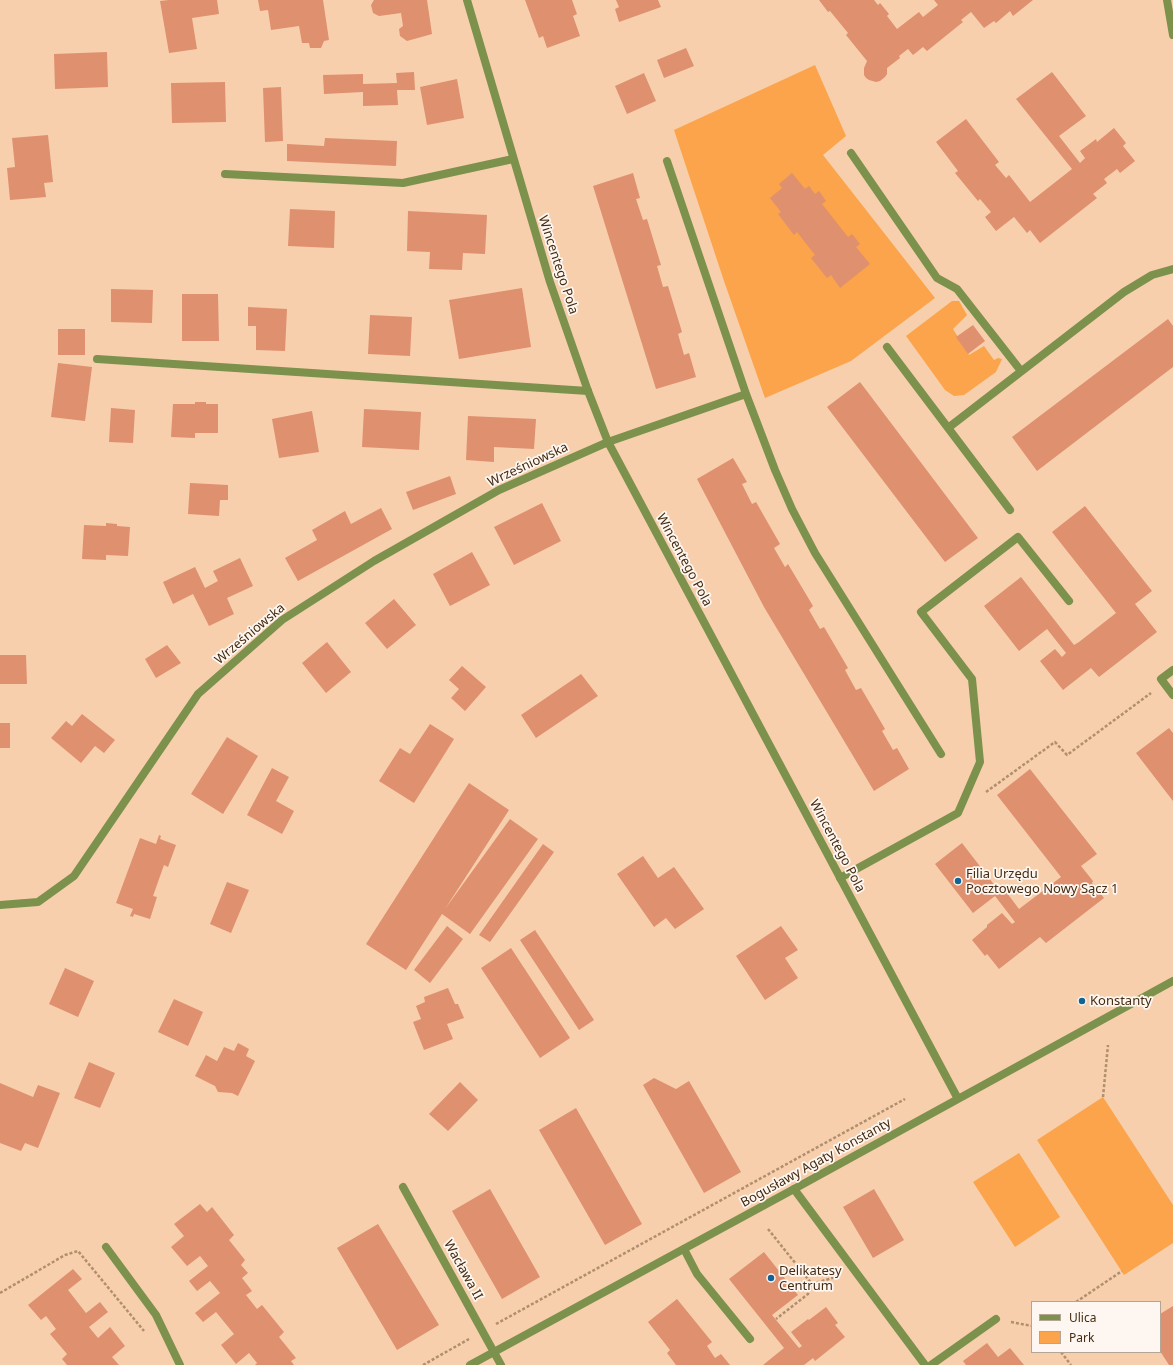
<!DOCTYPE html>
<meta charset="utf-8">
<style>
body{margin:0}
#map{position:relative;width:1173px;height:1365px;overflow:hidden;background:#f7cfac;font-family:"Noto Sans",sans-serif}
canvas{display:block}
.legend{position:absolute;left:1031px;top:1301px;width:130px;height:52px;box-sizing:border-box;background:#fef7f1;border:1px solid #b4a597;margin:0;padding:5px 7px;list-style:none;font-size:12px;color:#442b11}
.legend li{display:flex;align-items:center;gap:8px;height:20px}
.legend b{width:20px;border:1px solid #b4a597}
</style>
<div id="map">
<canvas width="1173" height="1365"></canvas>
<ul class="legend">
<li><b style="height:5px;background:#7c914b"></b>Ulica</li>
<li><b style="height:11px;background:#fba44b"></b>Park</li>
</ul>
</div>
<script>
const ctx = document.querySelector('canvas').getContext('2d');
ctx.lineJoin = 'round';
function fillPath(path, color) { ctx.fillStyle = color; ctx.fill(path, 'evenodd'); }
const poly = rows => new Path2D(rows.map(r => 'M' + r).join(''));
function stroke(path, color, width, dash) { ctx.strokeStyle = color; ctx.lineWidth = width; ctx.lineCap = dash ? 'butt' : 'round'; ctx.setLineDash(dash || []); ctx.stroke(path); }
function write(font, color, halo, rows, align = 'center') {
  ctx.font = font + ' "Noto Sans",sans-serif'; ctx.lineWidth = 3.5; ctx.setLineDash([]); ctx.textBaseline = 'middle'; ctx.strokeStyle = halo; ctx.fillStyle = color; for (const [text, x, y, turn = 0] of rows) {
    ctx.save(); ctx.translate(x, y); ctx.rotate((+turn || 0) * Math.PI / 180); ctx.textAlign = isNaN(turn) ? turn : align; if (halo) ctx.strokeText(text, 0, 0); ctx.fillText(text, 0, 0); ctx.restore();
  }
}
fillPath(poly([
 [815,65,846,136,823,155,935,298,851,361,765,398,724,281,674,130],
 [952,301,959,301,967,315,953,329,969,355,984,346,994,360,998,358,1002,359,996,372,964,395,954,396,945,390,906,336],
 [1103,1097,1173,1205,1173,1243,1124,1275,1037,1140],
 [1019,1153,1060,1217,1015,1247,973,1182]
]), '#fba44b');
fillPath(poly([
 [169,0,217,0,219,14,192,18,197,49,169,53,160,1],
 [258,0,323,0,329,40,324,41,321,48,310,48,309,43,302,43,299,26,271,30,268,10,260,11],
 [374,0,427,0,432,34,407,41,400,36,399,29,403,26,401,13,379,16,373,13,371,5],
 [525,0,572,0,577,14,573,16,580,36,547,48,543,36,539,38],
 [616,0,658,0,661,7,619,22,615,9,619,7],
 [819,0,874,0,878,5,880,3,889,14,887,16,897,29,919,12,923,17,938,5,934,0,1033,0,1013,16,1010,11,996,23,994,21,984,28,971,12,961,20,963,22,927,51,923,47,913,55,908,49,899,56,900,58,887,68,887,74,885,77,880,81,876,82,869,80,866,78,864,75,864,68,867,61,846,35,848,33,830,11,828,12],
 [686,48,694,66,664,78,657,60],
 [107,52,108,87,55,89,54,54],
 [414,72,415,90,397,90,398,105,363,106,363,92,324,94,323,75,363,74,363,84,397,83,396,73],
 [1052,72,1086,116,1059,136,1080,163,1085,158,1080,151,1096,139,1097,142,1114,128,1126,143,1123,146,1135,161,1120,173,1117,169,1104,179,1107,183,1093,194,1097,198,1040,243,1030,230,1027,233,1014,217,996,231,985,217,991,212,980,199,978,201,955,173,958,171,936,142,966,119,999,162,995,165,1001,172,1006,178,1009,175,1030,202,1072,169,1016,99],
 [644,73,656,101,627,114,615,86],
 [457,79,464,118,427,125,420,87],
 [225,82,226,122,172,123,171,83],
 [281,87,283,141,265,142,263,88],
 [48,135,53,182,44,183,46,197,10,200,7,168,15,167,12,138],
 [325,138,397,141,396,166,287,161,287,144,324,146],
 [633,173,640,198,636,199,643,220,647,219,661,265,657,266,663,287,668,286,682,332,678,334,684,355,689,353,696,377,656,389,593,186],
 [792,173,805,189,809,186,815,194,819,191,826,201,822,204,848,237,852,234,860,244,856,247,870,264,840,288,831,275,827,278,811,258,815,255,797,232,794,235,778,214,781,212,770,198,782,188,779,184],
 [290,209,335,211,334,248,288,246],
 [408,211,487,215,485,254,463,253,462,270,429,269,430,252,407,251],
 [522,288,531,347,459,359,449,300],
 [111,289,153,290,152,323,111,322],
 [182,294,218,294,219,341,182,341],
 [248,307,287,309,285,351,256,350,256,326,248,326],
 [370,315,412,317,410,356,368,354],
 [1168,319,1173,326,1173,367,1037,471,1012,437],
 [973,325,985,341,968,354,956,337],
 [58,329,85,329,85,355,58,355],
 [58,363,92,367,85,421,51,417],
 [860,382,978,538,945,562,827,407],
 [195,402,206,402,206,404,218,404,218,433,195,433,195,438,171,437,173,404,195,404],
 [111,408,135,410,133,443,109,442],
 [364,409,421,412,419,450,362,447],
 [312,411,319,452,279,458,272,419],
 [468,416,536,419,534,449,494,447,494,462,466,460],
 [733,458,747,482,742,484,752,504,756,502,780,544,774,548,785,567,788,564,813,606,809,610,820,629,824,627,848,668,845,670,856,690,861,688,885,729,882,731,893,750,897,748,909,769,874,791,764,607,697,479],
 [450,476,456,494,413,510,406,492],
 [190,483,228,485,228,500,220,500,219,516,188,514],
 [542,503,561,541,514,565,494,527],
 [1085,506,1152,591,1135,604,1157,632,1099,677,1091,668,1063,690,1040,661,1055,649,1062,657,1066,653,1047,629,1019,651,984,606,1021,577,1074,645,1079,642,1116,613,1052,532],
 [381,508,392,529,298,581,285,558,317,540,312,530,345,511,351,524],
 [106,523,117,524,117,526,130,527,128,556,106,555,106,560,82,559,84,525,106,526],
 [472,552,490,585,450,606,433,574],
 [240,558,253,586,227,598,234,614,209,626,193,594,173,604,163,582,195,567,205,588,218,581,213,571],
 [394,599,416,625,387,649,365,623],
 [327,642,351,672,326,693,302,663],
 [167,645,181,663,156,678,145,659],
 [0,655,26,655,27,684,0,684],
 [462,666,486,687,465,711,451,698,459,689,449,680],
 [581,674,598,696,536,738,521,715],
 [82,714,115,740,104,753,95,746,81,763,51,738,66,721,72,726],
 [0,723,10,723,10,748,0,748],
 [430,724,454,739,414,803,379,781,400,748,410,754],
 [1169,728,1173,733,1173,801,1136,753],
 [227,737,258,756,223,814,191,794],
 [272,768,289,777,276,801,294,811,282,834,247,815],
 [1030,769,1097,854,1081,866,1093,881,1092,883,1104,898,1046,943,1040,937,999,969,987,954,985,956,972,940,987,927,987,925,1002,913,1012,924,1015,922,995,896,973,913,935,864,962,843,999,891,1004,889,1019,909,1061,877,997,795],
 [469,783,509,810,445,909,510,819,538,839,470,934,442,914,406,970,366,944],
 [159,835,161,836,160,839,176,845,168,867,164,865,153,896,157,897,150,919,134,914,133,917,130,916,133,909,116,903,140,838,156,844],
 [543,844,554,852,490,942,479,935],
 [643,856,658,878,674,867,704,909,675,929,666,918,654,927,617,874],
 [227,882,249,890,231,933,210,924],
 [447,926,463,939,430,983,414,970],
 [781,926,798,950,785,958,798,978,765,1000,736,956],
 [535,930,594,1020,579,1030,520,940],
 [511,948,570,1038,540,1058,481,968],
 [65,968,94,981,78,1017,49,1004],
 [448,988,455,1004,458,1004,464,1018,447,1024,453,1039,424,1050,413,1022,421,1019,416,1006,425,1002,424,997],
 [174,999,203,1012,188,1046,158,1032],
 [238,1043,249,1049,246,1056,255,1061,238,1096,232,1093,218,1092,215,1086,195,1076,206,1055,217,1061,224,1047,234,1051],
 [89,1062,115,1073,100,1108,74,1098],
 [654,1078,676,1089,689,1081,741,1172,704,1193,643,1085],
 [460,1082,478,1100,448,1131,429,1114],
 [0,1083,33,1097,38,1085,60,1093,38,1148,25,1143,21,1151,0,1143],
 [576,1108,642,1224,605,1245,539,1130],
 [490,1189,540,1277,502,1299,452,1211],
 [874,1189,904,1240,873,1258,843,1207],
 [200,1204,207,1212,212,1207,234,1235,229,1240,245,1260,241,1265,248,1273,242,1278,252,1291,246,1295,257,1309,262,1305,284,1332,279,1337,296,1358,291,1361,294,1365,255,1365,257,1363,249,1353,236,1364,221,1345,234,1334,216,1312,203,1322,195,1313,220,1293,210,1281,197,1291,189,1281,208,1266,200,1256,187,1266,171,1247,184,1236,174,1224],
 [378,1224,439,1325,397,1350,337,1248],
 [764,1252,798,1295,772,1315,799,1348,802,1346,791,1332,808,1319,809,1320,826,1307,838,1323,835,1325,845,1337,815,1361,813,1358,804,1365,763,1365,784,1348,729,1279],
 [73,1269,82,1279,68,1290,86,1313,100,1302,108,1312,89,1327,98,1338,110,1327,125,1346,112,1357,119,1365,67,1365,62,1359,67,1354,50,1334,56,1329,46,1316,41,1320,28,1305],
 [677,1299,712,1342,707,1346,715,1358,721,1354,730,1365,676,1365,667,1353,670,1350,648,1322],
 [1173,1306,1173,1365,1169,1365,1160,1351,1160,1314],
 [987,1343,998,1357,1010,1348,1024,1365,966,1365,963,1361]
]), '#df906f');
stroke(poly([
 [986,792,1055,742,1067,755,1151,693],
 [1103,1097,1108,1045],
 [768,1229,812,1284,808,1294,776,1319],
 [812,1284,839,1276],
 [0,1293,65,1255,78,1251,144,1331],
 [1076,1302,1122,1271],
 [1011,1322,1032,1326],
 [496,1324,905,1099],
 [1061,1352,1071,1365],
 [423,1365,469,1339]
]), '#b08e6e', 2.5, [3, 2]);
stroke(poly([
 [851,153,937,278,957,289,1021,371],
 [667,161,746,394,775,470,792,509,815,553,941,754],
 [225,174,403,183,513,159],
 [887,347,1010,510],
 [97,359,588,391],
 [948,428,1124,292,1152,275,1173,269],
 [608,442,746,394],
 [840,878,958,813,980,762,972,679,921,612,1018,537,1069,601],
 [794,1189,925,1365],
 [684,1249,697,1274,750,1339],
 [931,1365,996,1319]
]), '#7c914b', 8);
stroke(poly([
 [467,0,550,282,588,391,608,442,958,1099],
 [1167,0,1173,35],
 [1173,670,1161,679,1173,695],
 [0,905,38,902,74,876,198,694,282,620,374,561,499,490,608,442],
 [403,1187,501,1365],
 [106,1247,156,1315,180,1365],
 [470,1365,794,1189,1173,981]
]), '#7c914b', 8);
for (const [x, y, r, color] of [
 [958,881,4,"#146395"],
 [1082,1001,4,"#146395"],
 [771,1278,4,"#146395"]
]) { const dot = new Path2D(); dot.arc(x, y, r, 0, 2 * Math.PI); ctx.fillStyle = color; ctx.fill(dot); stroke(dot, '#fef7f1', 1.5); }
write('13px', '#442b11', '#fef7f1', [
 ["Wincentego Pola",558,265,72],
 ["Wrześniowska",528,465,-25],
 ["Wincentego Pola",684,560,62],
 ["Wrześniowska",250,634,-40],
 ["Wincentego Pola",837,846,62],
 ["Bogusławy Agaty Konstanty",816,1163,-29],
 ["Wacława II",463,1270,61]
]);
write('13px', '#442b11', '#fef7f1', [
 ["Filia Urzędu",966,874],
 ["Pocztowego Nowy Sącz 1",966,889],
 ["Konstanty",1090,1001],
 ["Delikatesy",779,1271],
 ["Centrum",779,1286]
], 'left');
</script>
